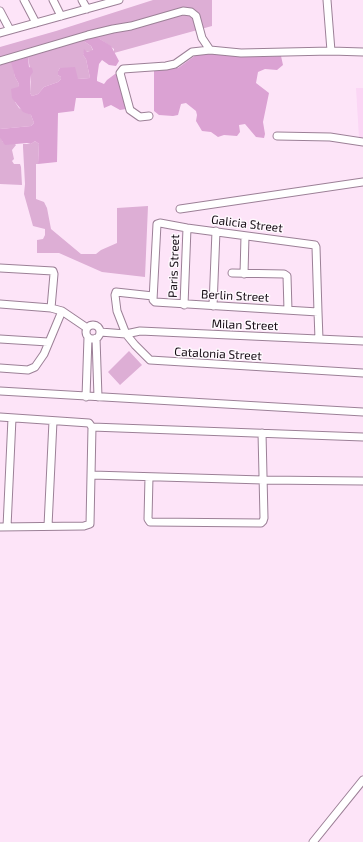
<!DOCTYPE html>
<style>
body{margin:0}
canvas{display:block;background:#fde4f8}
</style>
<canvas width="363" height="842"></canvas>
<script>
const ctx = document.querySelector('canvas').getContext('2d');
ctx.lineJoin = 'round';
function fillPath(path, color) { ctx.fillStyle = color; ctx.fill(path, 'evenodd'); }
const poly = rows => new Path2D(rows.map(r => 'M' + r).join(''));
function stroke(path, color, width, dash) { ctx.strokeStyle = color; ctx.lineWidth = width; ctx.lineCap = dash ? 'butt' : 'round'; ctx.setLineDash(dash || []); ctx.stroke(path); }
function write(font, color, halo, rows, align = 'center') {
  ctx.font = font + ' "Exo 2",sans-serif'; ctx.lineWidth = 3; ctx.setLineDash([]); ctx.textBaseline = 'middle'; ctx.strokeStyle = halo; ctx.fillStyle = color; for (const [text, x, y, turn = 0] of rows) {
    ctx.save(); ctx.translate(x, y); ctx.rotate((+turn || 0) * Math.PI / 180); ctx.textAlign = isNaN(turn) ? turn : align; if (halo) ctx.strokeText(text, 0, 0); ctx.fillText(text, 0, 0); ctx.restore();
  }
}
fillPath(poly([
 [356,88,363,88,363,138,359,138]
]), '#fbd6f5');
fillPath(poly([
 [153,0,212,0,212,26,114,53,114,49,100,39,85,42,91,46,93,51,84,52,83,55,86,59,90,78,78,79,60,68,58,71,58,75,61,77,61,79,58,82,44,87,38,94,32,96,30,93,31,75,28,57,12,62,15,77,19,84,15,102,19,108,31,115,34,123,31,126,0,129,0,47,56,31],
 [0,137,3,142,15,144,16,145,12,150,14,159,12,161,14,164,20,164,21,167,22,185,0,184],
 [35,141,39,144,38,164,36,164,36,199,44,202,47,208,51,229,81,254,96,254,101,250,117,243,117,208,148,206,145,277,102,272,59,253,37,253,37,240,43,239,45,235,45,229,33,226,24,194,25,184,23,147,23,144,31,144],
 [129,351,142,365,120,385,108,372]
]), '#ddaed5');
fillPath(poly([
 [92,36,100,39,111,46,119,61,116,66,109,65,102,60,99,64,97,78,97,81,104,84,107,80,115,74,118,74,126,109,120,110,111,105,104,108,102,98,76,98,74,111,58,113,57,162,38,164,39,144,35,141,31,144,27,143,5,145,0,138,0,129,31,126,34,123,31,115,23,112,12,98,11,89,18,87,19,84,15,77,11,62,28,57,29,67,32,68,33,72,31,75,30,82,30,93,32,96,38,94,44,87,58,82,61,79,61,77,58,75,58,71,60,68,75,67,78,79,90,78,86,59,83,55,84,49,87,52,93,50,91,46,85,42,84,38],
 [210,53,256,57,281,56,283,65,277,70,265,69,258,72,256,83,269,93,263,122,265,134,264,138,256,137,245,124,239,125,240,132,237,136,224,135,218,137,211,132,202,131,196,121,197,115,196,111,186,103,181,104,178,115,173,116,159,115,154,111,154,69,178,68,196,55]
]), '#dba2d3');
const minor = poly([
 [24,0,36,23],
 [53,0,61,16],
 [82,0,87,9],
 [327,0,331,51],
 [0,11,10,30],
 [0,33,119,0],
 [0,61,88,35,113,29,131,26,183,11,191,12,196,16,202,38,210,50],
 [149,116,140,117,130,110,120,73,123,69,166,66,175,64,192,52,210,50,241,53,331,51,363,52],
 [277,136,330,137,363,142],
 [180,209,363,182],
 [0,268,53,271,54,274,51,308],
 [232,273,284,274,287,276,288,310],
 [244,274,245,236],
 [153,296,116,292,115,295,117,311,126,334,135,345,150,360,363,373],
 [0,304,51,308,62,311,87,328],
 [184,305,187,228],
 [213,306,216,231],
 [318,312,155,302,153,300,157,224,160,223,187,228,315,245,316,247,318,312,319,339],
 '86 332a7 7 0 1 1 14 0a7 7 0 1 1-14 0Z',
 [100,332,126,334,140,331,363,341],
 [96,338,98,397],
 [0,339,48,342],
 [0,368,28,370,35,367,44,354,62,311],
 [0,391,363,412],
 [86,397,88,337],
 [0,417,89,423,92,427,90,524,84,526,0,527],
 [92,427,363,437],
 [92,475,263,480,363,481],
 [149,477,148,519,150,522,261,523,263,521,264,518,262,433],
 [48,526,53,421],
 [7,527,12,418],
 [313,842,363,780]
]);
stroke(minor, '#9c8097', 9);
stroke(minor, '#fff', 7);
write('12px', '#120911', '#fef8fd', [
 ["Galicia Street",247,224,7],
 ["Paris Street",174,266,-88],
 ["Berlin Street",235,296,3],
 ["Milan Street",245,325,2],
 ["Catalonia Street",218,354,3]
]);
</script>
